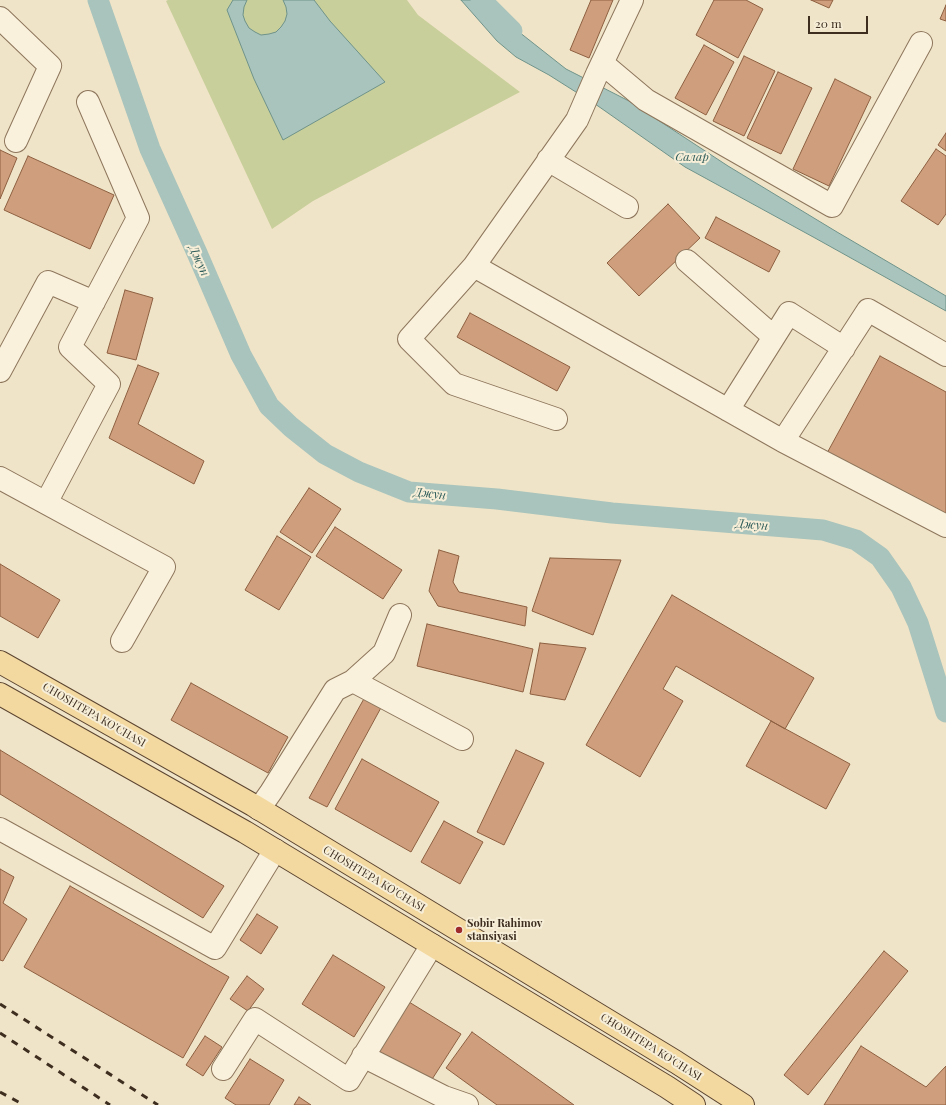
<!DOCTYPE html>
<meta charset="utf-8">
<style>
body{margin:0}
#map{position:relative;width:946px;height:1105px;overflow:hidden;background:#f0e4c8;font-family:"Playfair Display",serif}
canvas{display:block}
.scale{position:absolute;left:808px;top:16px;width:60px;height:18px;box-sizing:border-box;border:2px solid #3d2e20;border-top:0;padding-left:5px;font-size:12px;line-height:14px;white-space:nowrap;color:#3d2e20;-webkit-text-stroke:3px #f7eed8;paint-order:stroke}
</style>
<div id="map">
<canvas width="946" height="1105"></canvas>
<div class="scale">20 m</div>
</div>
<script>
const ctx = document.querySelector('canvas').getContext('2d');
ctx.lineJoin = 'round';
function fillPath(path, color) { ctx.fillStyle = color; ctx.fill(path, 'evenodd'); }
const poly = rows => new Path2D(rows.map(r => 'M' + r).join(''));
function stroke(path, color, width, dash) { ctx.strokeStyle = color; ctx.lineWidth = width; ctx.lineCap = dash ? 'butt' : 'round'; ctx.setLineDash(dash || []); ctx.stroke(path); }
function write(font, color, halo, rows, align = 'center') {
  ctx.font = font + ' "Playfair Display",serif'; ctx.lineWidth = 4; ctx.setLineDash([]); ctx.textBaseline = 'middle'; ctx.strokeStyle = halo; ctx.fillStyle = color; for (const [text, x, y, turn = 0] of rows) {
    ctx.save(); ctx.translate(x, y); ctx.rotate((+turn || 0) * Math.PI / 180); ctx.textAlign = isNaN(turn) ? turn : align; if (halo) ctx.strokeText(text, 0, 0); ctx.fillText(text, 0, 0); ctx.restore();
  }
}
fillPath(poly([
 [168,0,407,0,418,15,520,92,313,201,272,229,166,1]
]), '#c9cf9b');
const water = poly([
 [233,0,247,0,244,7,243,15,245,21,249,28,255,32,261,35,269,34,276,32,281,27,285,21,287,14,286,7,283,0,314,0,330,21,385,82,283,140,254,79,227,10,233,0],
 [461,0,482,0,486,6,566,69,629,101,728,166,837,232,946,296,946,311,815,238,685,167,598,106,549,75,516,57,497,41,461,0]
]);
fillPath(water, '#a9c4bc');
stroke(water, '#6f938a', 1);
stroke(poly([
 [98,0,150,149,197,253,241,355,269,406,291,427,325,454,359,472,409,492,497,499,612,513,823,530,856,540,880,557,901,587,918,623,946,712],
 [481,0,512,31]
]), '#a9c4bc', 21);
const building = poly([
 [591,0,613,0,589,58,570,50,591,0],
 [714,0,746,0,763,9,738,58,696,35,714,0],
 [811,0,833,0,829,8,811,0],
 [946,5,946,21,940,19,946,5],
 [704,45,734,62,706,115,675,98,704,45],
 [744,56,775,71,744,136,713,121,744,56],
 [778,72,812,88,781,154,747,138,778,72],
 [835,79,871,97,829,186,793,169,835,79],
 [946,133,946,151,938,145,946,133],
 [936,149,946,156,946,214,938,225,901,201,936,149],
 [0,150,17,158,0,199,0,150],
 [28,156,114,195,90,249,4,210,28,156],
 [668,204,700,238,639,296,607,263,668,204],
 [716,217,780,251,769,272,705,238,716,217],
 [125,290,153,298,136,360,107,353,125,290],
 [470,313,570,367,557,391,457,337,470,313],
 [880,356,946,392,946,522,826,455,880,356],
 [138,365,159,373,138,424,204,461,194,484,109,438,138,365],
 [309,488,341,509,312,553,280,532,309,488],
 [335,527,402,570,383,599,316,556,335,527],
 [277,536,311,557,279,610,245,590,277,536],
 [439,550,459,556,453,582,459,592,527,607,525,626,438,606,429,591,439,550],
 [550,558,621,560,593,635,532,611,550,558],
 [0,564,60,600,38,638,0,616,0,564],
 [672,595,814,678,785,729,676,666,663,689,683,701,640,777,586,745,672,595],
 [427,624,533,649,523,692,417,666,427,624],
 [540,643,586,648,565,700,530,694,540,643],
 [191,683,288,737,268,773,171,720,191,683],
 [366,695,383,704,327,807,309,798,366,695],
 [771,721,850,764,826,809,746,766,771,721],
 [0,750,224,886,203,918,0,794,0,750],
 [516,750,544,763,504,845,477,832,516,750],
 [362,759,439,802,411,852,335,809,362,759],
 [444,821,483,842,460,884,421,862,444,821],
 [0,869,14,877,3,903,27,919,3,961,0,960,0,869],
 [70,886,229,977,183,1058,24,967,70,886],
 [257,914,278,927,261,954,240,940,257,914],
 [884,951,908,971,808,1095,784,1075,884,951],
 [333,955,385,987,354,1037,302,1004,333,955],
 [247,976,264,989,248,1011,230,999,247,976],
 [409,1002,461,1034,429,1084,378,1052,409,1002],
 [472,1032,574,1105,497,1105,446,1068,472,1032],
 [205,1036,222,1047,203,1076,186,1065,205,1036],
 [861,1046,926,1087,946,1066,946,1105,824,1105,861,1046],
 [250,1059,284,1080,269,1105,236,1105,225,1098,250,1059],
 [299,1097,311,1105,294,1105,299,1097]
]);
fillPath(building, '#cf9f7d');
stroke(building, '#8d5f41', 1);
const minor = poly([
 [0,18,50,66,16,141],
 [602,63,646,100,832,206,921,43],
 [548,160,627,207],
 [687,261,774,337],
 [474,266,577,120,597,74,632,0],
 [946,355,868,310,783,441,946,526],
 [0,371,48,282,94,302],
 [728,410,789,313,844,348],
 [556,419,454,384,409,339,474,266,783,441],
 [0,478,164,567,122,641],
 [46,503,109,384,70,347,138,218,88,102],
 [353,681,462,739],
 [259,809,271,792,335,690,353,681,384,653,400,615],
 [0,829,215,948,275,850],
 [363,1056,444,1097,467,1105],
 [223,1069,255,1019,349,1080,432,945]
]);
const major = poly([
 [0,662,253,805,676,1062,743,1105],
 [0,694,245,832,667,1087,694,1105]
]);
stroke(minor, '#8d765c', 24);
stroke(major, '#5b4430', 24);
stroke(minor, '#faf1dc', 22);
stroke(major, '#f3d9a0', 22);
stroke(poly([
 [0,1004,158,1105],
 [0,1033,110,1105],
 [0,1092,24,1105]
]), '#3d2e20', 3, [7, 7]);
for (const [x, y, r, color] of [
 [459,930,4,"#9e2a2b"]
]) { const dot = new Path2D(); dot.arc(x, y, r, 0, 2 * Math.PI); ctx.fillStyle = color; ctx.fill(dot); stroke(dot, '#f7eed8', 1.5); }
write('11px', '#3d2e20', '#f7eed8', [
 ["CHOSHTEPA KO'CHASI",94,715,30],
 ["CHOSHTEPA KO'CHASI",374,879,31],
 ["CHOSHTEPA KO'CHASI",651,1047,32]
]);
write('bold 11px', '#3d2e20', '#f7eed8', [
 ["Sobir Rahimov",467,924],
 ["stansiyasi",467,937]
], 'left');
write('italic 12px', '#2f5d5a', '#f7eed8', [
 ["Салар",692,157],
 ["Джун",199,261,66],
 ["Джун",430,494,6],
 ["Джун",752,525,5]
]);
</script>
